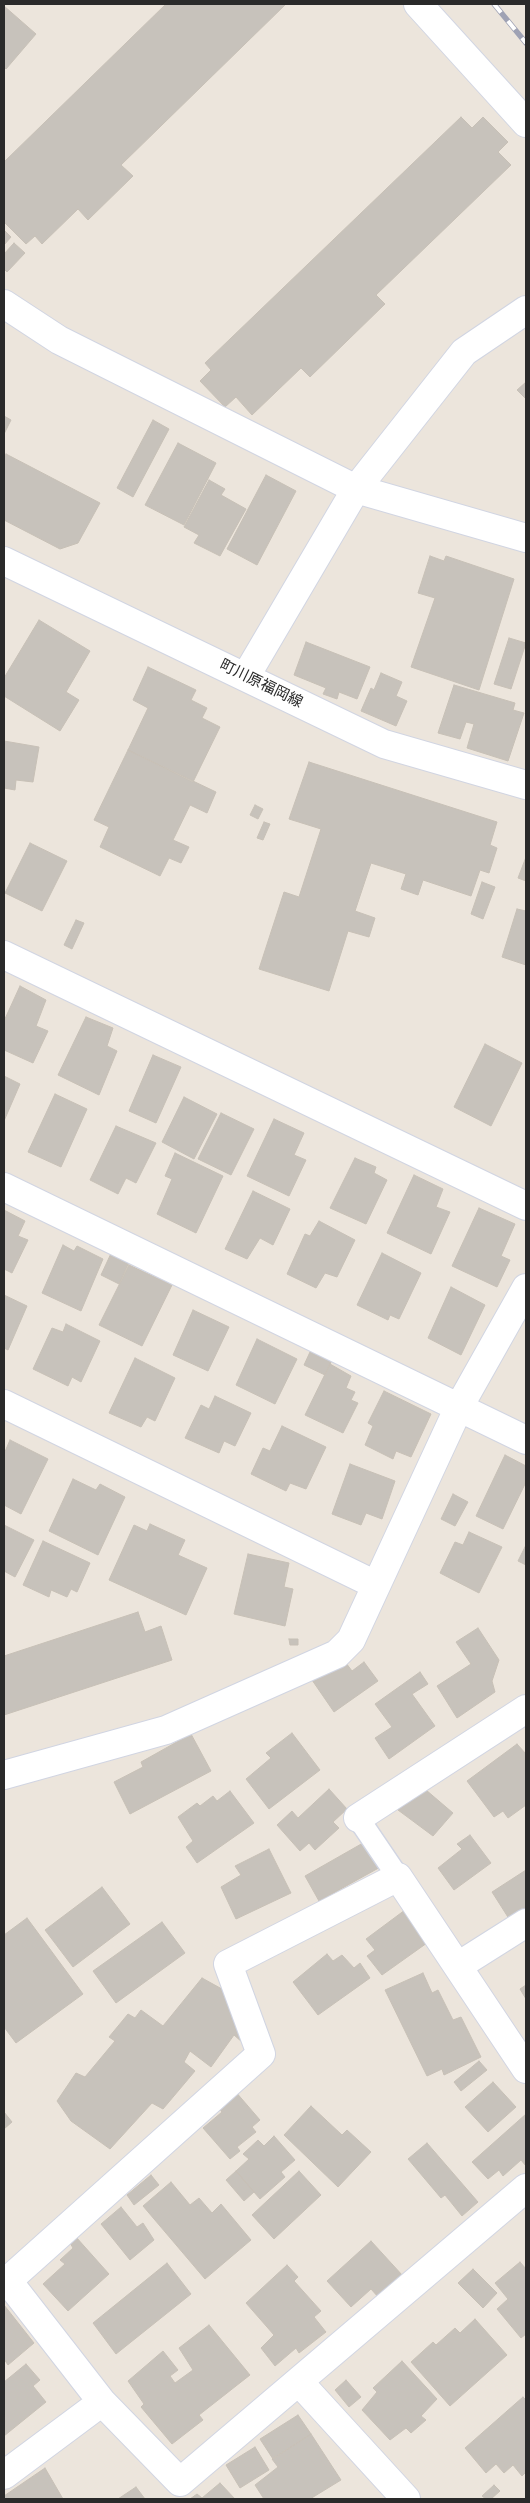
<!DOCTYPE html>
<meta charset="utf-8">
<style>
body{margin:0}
#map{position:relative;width:530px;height:2503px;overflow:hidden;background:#ece5dc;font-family:"Fira Sans Condensed",sans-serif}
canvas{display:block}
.frame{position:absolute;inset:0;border:5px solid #2a2a2a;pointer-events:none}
</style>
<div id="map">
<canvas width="530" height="2503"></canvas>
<div class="frame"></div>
</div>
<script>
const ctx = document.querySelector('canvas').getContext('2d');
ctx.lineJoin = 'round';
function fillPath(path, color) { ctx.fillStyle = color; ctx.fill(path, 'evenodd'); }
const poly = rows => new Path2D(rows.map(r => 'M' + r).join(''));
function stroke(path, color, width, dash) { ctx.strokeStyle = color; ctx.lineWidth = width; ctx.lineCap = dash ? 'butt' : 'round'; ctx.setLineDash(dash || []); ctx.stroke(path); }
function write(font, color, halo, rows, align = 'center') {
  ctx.font = font + ' "Fira Sans Condensed","Noto Sans JP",sans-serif'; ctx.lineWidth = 4.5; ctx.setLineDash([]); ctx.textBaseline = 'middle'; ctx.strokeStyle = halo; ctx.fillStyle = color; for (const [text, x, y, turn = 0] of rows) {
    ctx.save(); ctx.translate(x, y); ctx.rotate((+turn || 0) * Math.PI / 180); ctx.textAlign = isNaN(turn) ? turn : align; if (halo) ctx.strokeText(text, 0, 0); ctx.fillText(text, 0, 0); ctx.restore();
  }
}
const building = poly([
 [166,4,286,4,121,165,133,176,88,220,78,209,42,244,35,236,26,244,4,222,4,162,166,4],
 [4,6,36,34,6,69,4,67,4,6],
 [461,117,472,128,483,117,508,142,498,152,511,165,376,295,385,304,310,377,301,368,252,415,236,397,225,407,200,381,211,370,205,363,461,117],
 [4,230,11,237,4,245,4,230],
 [14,243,25,253,7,272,4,269,4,254,14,243],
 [526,382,526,399,517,390,526,382],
 [4,416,11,420,4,434,4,416],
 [153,420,169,429,133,497,117,488,153,420],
 [178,443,216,463,184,525,145,505,178,443],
 [6,454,100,503,78,543,60,549,4,520,4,458,6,454],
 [266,475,296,491,257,565,227,549,266,475],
 [209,480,225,489,221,495,246,509,220,556,194,543,199,535,184,527,209,480],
 [430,556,444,561,446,556,514,579,479,690,411,667,435,598,418,593,430,556],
 [39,620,90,651,66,692,79,700,60,731,4,696,4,678,39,620],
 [509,638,526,643,511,689,494,684,509,638],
 [306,642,370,667,357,699,339,692,337,699,323,694,326,688,294,675,306,642],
 [148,667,196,690,191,700,207,708,202,718,220,727,193,782,128,750,148,708,133,700,148,667],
 [381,673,402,682,396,696,407,701,396,726,361,711,371,688,374,690,381,673],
 [454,685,515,703,513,710,524,713,508,761,467,748,474,724,466,722,460,739,438,733,454,685],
 [4,741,39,747,33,782,16,780,15,790,4,788,4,741],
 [128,750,216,792,207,813,190,805,173,840,189,847,181,863,169,858,160,876,100,847,109,827,94,820,128,750],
 [309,762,497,822,490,845,497,848,489,873,480,870,471,896,423,880,418,895,401,889,406,874,371,863,355,911,375,918,369,937,348,931,329,991,259,969,284,892,299,897,321,829,289,819,309,762],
 [255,805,263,809,258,819,250,815,255,805],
 [264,822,270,824,263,840,257,838,264,822],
 [30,843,67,861,42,911,5,893,30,843],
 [526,857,526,881,518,878,526,857],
 [482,882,495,887,483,919,471,914,482,882],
 [517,909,526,911,526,965,502,957,517,909],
 [76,920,84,923,72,949,64,945,76,920],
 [20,986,46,1000,36,1026,48,1031,33,1063,4,1050,4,1021,20,986],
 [86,1017,113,1028,107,1046,117,1051,99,1095,58,1075,86,1017],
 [485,1044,522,1063,491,1126,454,1107,485,1044],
 [153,1055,181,1067,156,1123,129,1111,153,1055],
 [4,1076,20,1084,4,1121,4,1076],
 [55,1094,87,1109,61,1167,28,1152,55,1094],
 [184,1097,217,1114,194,1159,162,1142,184,1097],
 [221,1113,254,1129,231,1175,198,1159,221,1113],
 [274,1119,304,1133,294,1155,306,1160,289,1196,247,1176,274,1119],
 [116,1126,156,1143,136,1183,126,1178,118,1194,90,1180,116,1126],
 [175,1153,223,1176,196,1233,157,1214,172,1179,165,1176,175,1153],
 [355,1158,376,1167,374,1173,387,1180,366,1224,330,1208,355,1158],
 [414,1175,443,1189,436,1207,450,1212,431,1254,387,1233,414,1175],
 [253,1191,290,1209,273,1245,260,1238,247,1259,225,1249,253,1191],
 [479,1208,515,1224,501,1256,510,1260,497,1287,452,1266,479,1208],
 [4,1210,25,1221,18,1236,28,1240,12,1273,4,1269,4,1210],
 [319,1221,355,1240,337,1277,325,1273,316,1288,287,1274,305,1234,310,1236,319,1221],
 [63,1245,74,1251,77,1246,103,1259,81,1311,42,1293,63,1245],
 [114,1247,132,1256,119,1284,101,1275,114,1247],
 [382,1253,421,1273,399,1319,390,1315,388,1320,357,1305,382,1253],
 [129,1265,172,1285,142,1346,99,1325,129,1265],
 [451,1287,485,1305,461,1355,428,1338,451,1287],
 [4,1295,27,1306,8,1350,4,1348,4,1295],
 [193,1310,229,1327,208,1371,173,1355,193,1310],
 [66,1324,100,1341,81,1382,72,1377,68,1386,33,1369,52,1328,63,1332,66,1324],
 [257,1339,297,1359,275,1404,236,1385,257,1339],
 [316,1339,337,1349,325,1375,304,1365,316,1339],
 [135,1358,175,1378,155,1421,147,1417,141,1427,109,1413,135,1358],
 [330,1364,351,1376,346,1388,355,1392,351,1400,358,1403,343,1433,305,1415,330,1364],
 [384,1391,431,1414,411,1457,396,1451,393,1459,365,1445,373,1426,368,1423,384,1391],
 [215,1396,251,1413,235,1446,224,1441,219,1453,185,1438,201,1405,209,1409,215,1396],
 [282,1426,326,1447,306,1489,290,1483,286,1491,251,1474,263,1448,270,1451,282,1426],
 [10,1440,48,1459,21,1514,4,1505,4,1454,10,1440],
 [505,1455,526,1466,526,1482,503,1529,476,1516,505,1455],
 [350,1464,395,1481,382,1519,366,1513,361,1525,332,1514,350,1464],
 [73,1479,96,1490,100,1484,125,1497,98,1555,49,1531,73,1479],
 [453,1494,468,1502,455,1526,441,1519,453,1494],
 [150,1524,185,1540,178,1555,207,1568,186,1615,109,1580,134,1525,147,1531,150,1524],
 [4,1525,34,1540,15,1577,4,1571,4,1525],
 [469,1532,502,1547,479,1593,440,1573,455,1542,463,1545,469,1532],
 [43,1541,90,1563,77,1592,71,1589,67,1597,51,1590,49,1597,23,1585,43,1541],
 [525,1547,526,1547,526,1565,518,1561,525,1547],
 [248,1554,289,1563,284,1587,293,1589,285,1626,234,1614,248,1554],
 [138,1612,145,1632,161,1626,172,1660,4,1715,4,1656,138,1612],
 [478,1628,499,1660,492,1681,495,1692,457,1718,437,1686,471,1664,456,1642,478,1628],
 [289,1639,298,1639,298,1645,290,1645,289,1639],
 [364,1662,378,1681,334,1712,312,1680,328,1668,331,1673,346,1663,352,1671,364,1662],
 [420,1672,428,1684,412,1694,435,1726,389,1759,375,1738,392,1727,375,1704,420,1672],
 [292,1733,320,1770,269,1809,246,1779,271,1758,266,1753,292,1733],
 [191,1734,211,1771,130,1814,114,1782,143,1767,141,1762,191,1734],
 [517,1744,526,1754,526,1805,508,1818,503,1811,494,1817,467,1781,517,1744],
 [419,1784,453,1813,433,1836,398,1810,419,1784],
 [329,1789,347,1809,333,1822,339,1828,315,1850,309,1843,300,1851,277,1825,292,1811,298,1818,329,1789],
 [230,1791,254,1823,197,1863,186,1847,193,1841,178,1817,197,1803,200,1806,213,1796,217,1801,230,1791],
 [470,1835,491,1863,454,1890,438,1868,462,1849,457,1844,470,1835],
 [370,1839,384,1865,319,1901,305,1876,370,1839],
 [269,1849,291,1893,236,1919,221,1887,241,1875,235,1866,269,1849],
 [526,1870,526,1917,513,1925,492,1892,526,1870],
 [102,1887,130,1924,73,1967,45,1930,102,1887],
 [405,1910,434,1938,382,1975,367,1956,375,1950,366,1939,405,1910],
 [27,1918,83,1994,16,2043,4,2027,4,1935,27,1918],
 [162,1922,185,1953,116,2003,93,1971,162,1922],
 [327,1954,333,1961,342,1955,354,1968,360,1963,370,1978,318,2015,293,1982,327,1954],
 [423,1973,432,1993,438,1990,453,2020,461,2017,481,2057,444,2075,442,2069,427,2076,385,1990,423,1973],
 [202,1978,231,1994,242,2042,234,2035,211,2067,190,2051,184,2062,195,2071,163,2109,152,2103,110,2149,71,2121,57,2101,76,2073,85,2077,115,2041,109,2037,128,2014,135,2018,141,2010,163,2026,202,1978],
 [526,1985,526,1999,520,1989,526,1985],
 [479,2061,487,2070,461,2091,454,2082,479,2061],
 [493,2082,516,2107,488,2132,465,2107,493,2082],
 [235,2091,260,2120,252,2127,256,2132,237,2147,240,2151,230,2159,203,2128,222,2112,217,2106,235,2091],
 [311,2106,342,2135,347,2130,371,2152,338,2187,284,2135,311,2106],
 [4,2112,12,2122,4,2129,4,2112],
 [526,2114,526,2166,521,2160,503,2176,499,2170,488,2179,472,2162,526,2114],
 [274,2136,295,2160,281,2172,285,2177,260,2199,236,2171,249,2159,243,2154,258,2140,264,2146,274,2136],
 [427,2143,478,2202,462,2216,445,2195,441,2198,408,2159,427,2143],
 [236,2171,254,2192,244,2201,226,2180,236,2171],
 [299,2171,321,2195,274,2239,252,2215,299,2171],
 [151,2175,159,2185,134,2205,127,2195,151,2175],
 [171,2182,190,2205,199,2198,212,2213,221,2204,251,2240,205,2279,143,2206,171,2182],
 [121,2207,137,2227,143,2223,154,2240,130,2260,101,2224,121,2207],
 [76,2237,109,2274,68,2311,43,2284,65,2264,60,2260,73,2248,70,2243,76,2237],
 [371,2241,403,2276,379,2298,371,2289,351,2307,327,2281,371,2241],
 [520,2262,526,2269,526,2334,521,2338,497,2309,508,2299,495,2283,520,2262],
 [167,2263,191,2294,116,2354,93,2323,167,2263],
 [287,2265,298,2277,294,2281,321,2311,314,2317,326,2332,299,2353,296,2348,275,2366,261,2348,274,2335,246,2303,287,2265],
 [473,2269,497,2293,483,2308,458,2283,473,2269],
 [4,2305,34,2343,8,2365,4,2359,4,2305],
 [475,2319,507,2355,450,2406,411,2362,433,2342,436,2345,455,2328,460,2333,475,2319],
 [209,2325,250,2375,199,2415,203,2420,172,2444,141,2407,144,2404,128,2381,163,2351,178,2370,170,2376,175,2383,193,2370,179,2348,209,2325],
 [402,2361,437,2399,421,2416,426,2420,411,2433,406,2428,390,2440,362,2410,377,2392,373,2388,402,2361],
 [26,2364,40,2380,33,2386,46,2402,4,2436,4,2382,26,2364],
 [346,2380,361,2397,349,2407,335,2390,346,2380],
 [523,2397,526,2400,526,2472,522,2476,513,2465,504,2473,496,2464,486,2473,465,2448,523,2397],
 [298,2415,311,2434,273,2459,260,2439,298,2415],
 [311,2434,341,2480,310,2499,264,2499,255,2485,278,2467,272,2459,311,2434],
 [255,2447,269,2470,240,2488,226,2465,255,2447],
 [45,2468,63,2499,4,2499,4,2496,45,2468],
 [220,2483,235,2499,190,2499,197,2494,202,2498,220,2483],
 [494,2485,500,2491,491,2499,486,2499,482,2496,494,2485],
 [136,2487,145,2499,118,2499,136,2487]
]);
fillPath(building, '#c7c2bb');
stroke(building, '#c7c0b6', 1);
const lane = poly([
 [358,1818,398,1877]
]);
const street = poly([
 [418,4,526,123],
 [4,304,59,340,356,489,526,538],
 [4,955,526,1206],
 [4,1187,526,1440],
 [4,1404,376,1585],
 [4,1775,166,1730,337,1654,351,1640,459,1407,526,1288],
 [358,1818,526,1709],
 [458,1966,526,1923],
 [8,2281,102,2402,180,2482,526,2188],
 [4,2284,261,2054,228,1964,398,1877,526,2069],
 [299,2382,406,2499],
 [4,2475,102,2402]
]);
const secondary = poly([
 [4,561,384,744,526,785],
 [246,676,356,489,464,352,526,310]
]);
stroke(lane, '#d1d5e2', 24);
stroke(street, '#d1d5e2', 30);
stroke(secondary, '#d1d5e2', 30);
stroke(lane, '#fff', 21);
stroke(street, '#fff', 28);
stroke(secondary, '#fff', 28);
const rail = poly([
 [494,4,526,43]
]);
stroke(rail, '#9fa2b4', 5.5);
stroke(rail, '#fff', 4, [11]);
write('15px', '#2a2a2a', '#fff', [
 ["町川原福岡線",261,684,26]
]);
</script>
